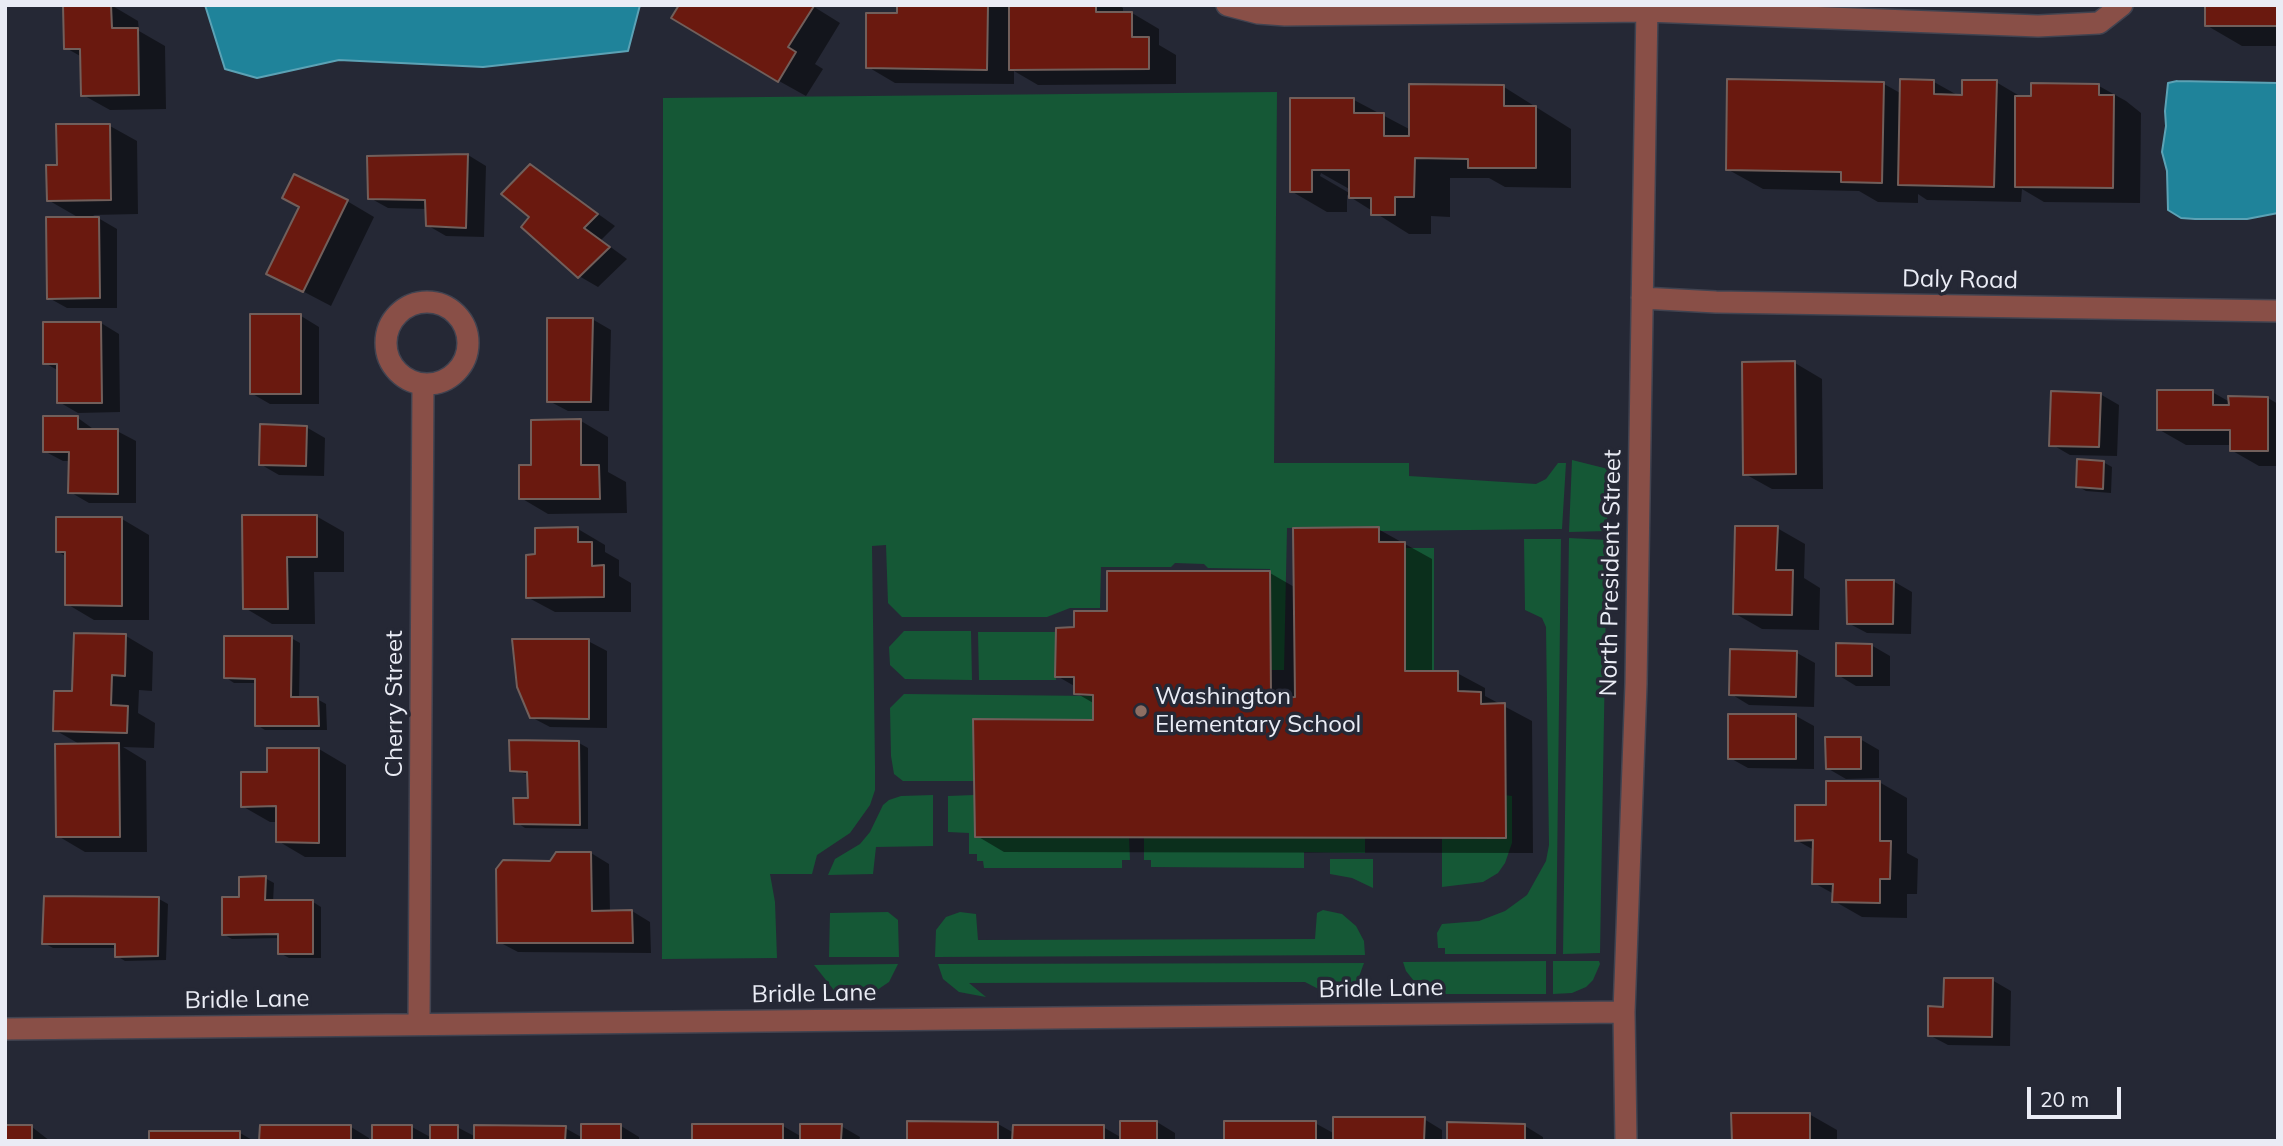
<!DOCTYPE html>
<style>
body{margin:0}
#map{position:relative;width:2283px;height:1146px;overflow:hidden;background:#252835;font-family:Mulish,sans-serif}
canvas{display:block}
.frame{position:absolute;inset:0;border:7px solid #eaecf5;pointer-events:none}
.scale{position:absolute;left:2027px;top:1087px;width:94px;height:32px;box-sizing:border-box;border:4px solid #eaecf5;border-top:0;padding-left:9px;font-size:21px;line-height:24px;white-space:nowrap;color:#eaecf5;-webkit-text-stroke:5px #252835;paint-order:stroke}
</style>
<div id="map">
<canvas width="2283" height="1146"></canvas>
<div class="frame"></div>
<div class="scale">20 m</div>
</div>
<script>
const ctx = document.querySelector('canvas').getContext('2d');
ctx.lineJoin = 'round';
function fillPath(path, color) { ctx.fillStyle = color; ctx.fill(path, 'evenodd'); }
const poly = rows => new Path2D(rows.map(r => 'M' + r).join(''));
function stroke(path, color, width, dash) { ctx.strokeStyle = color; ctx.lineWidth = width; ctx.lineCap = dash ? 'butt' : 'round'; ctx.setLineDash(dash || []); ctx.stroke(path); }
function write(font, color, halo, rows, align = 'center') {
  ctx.font = font + ' Mulish,sans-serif'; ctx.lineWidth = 7; ctx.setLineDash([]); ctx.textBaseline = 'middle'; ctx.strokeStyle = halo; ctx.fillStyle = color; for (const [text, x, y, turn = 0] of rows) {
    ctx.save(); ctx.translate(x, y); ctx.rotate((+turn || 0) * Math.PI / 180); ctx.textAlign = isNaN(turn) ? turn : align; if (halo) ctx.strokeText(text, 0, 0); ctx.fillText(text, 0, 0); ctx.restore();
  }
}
fillPath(poly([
 [1277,92,1274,463,1409,463,1409,476,1536,484,1546,479,1558,463,1566,463,1562,529,1379,531,1378,527,1287,528,1284,670,1271,670,1270,569,1208,568,1204,564,1175,563,1171,567,1101,567,1100,608,1070,608,1047,617,902,617,888,603,886,545,872,546,875,766,875,790,870,805,850,833,817,855,812,874,770,874,775,902,777,958,662,959,663,98],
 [1572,460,1608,469,1607,531,1569,532],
 [1569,538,1607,540,1600,953,1563,954],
 [1524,539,1561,539,1556,954,1445,954,1445,948,1438,948,1437,933,1442,924,1479,921,1505,911,1527,895,1546,861,1549,845,1546,627,1542,618,1525,610],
 [1404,548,1434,548,1434,671,1405,671],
 [904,631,971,631,972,680,905,679,890,665,889,647],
 [978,632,1056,632,1056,680,979,680],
 [904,694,1093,696,1093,720,974,781,903,781,894,774,891,756,890,708],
 [933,795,933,846,876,847,873,874,828,875,835,859,860,844,870,832,883,805,889,800,901,796],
 [974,795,975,837,1129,837,1130,860,1122,860,1122,868,984,868,983,861,977,861,977,854,969,854,969,833,948,832,948,796],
 [1505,795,1512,796,1512,843,1505,863,1498,873,1483,882,1442,887,1442,838],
 [1144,837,1365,837,1365,853,1304,852,1304,868,1151,867,1151,860,1144,860],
 [1330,859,1373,859,1373,888,1352,878,1330,874],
 [1323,910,1342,914,1356,926,1364,941,1365,955,935,957,936,930,946,917,960,912,976,914,978,940,1315,939,1317,913],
 [888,912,898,920,899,957,829,957,830,913],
 [1546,961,1546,994,1435,994,1418,986,1406,971,1403,962],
 [1553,961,1599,961,1600,964,1593,980,1586,987,1572,993,1553,994],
 [1364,963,1357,982,1338,995,1328,994,1305,982,969,983,986,997,959,992,943,979,938,964],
 [898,964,889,982,868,996,837,994,814,965]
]), '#155836');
const water = poly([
 [205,5,640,5,628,51,483,67,339,60,257,78,225,69,205,5],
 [2177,81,2278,83,2278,213,2247,219,2195,219,2181,218,2168,210,2167,171,2162,152,2166,126,2165,111,2168,83,2177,81]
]);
fillPath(water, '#1f839a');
stroke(water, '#5ca2b5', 2);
fillPath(poly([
 [111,5,138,21,139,31,165,46,166,109,110,110,83,95,82,57,66,48,65,6],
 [681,5,811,5,840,23,815,64,823,69,806,96,779,81],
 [932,5,1119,5,1123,8,1123,13,1132,13,1159,29,1159,45,1176,55,1176,84,1038,85,1014,71,1014,84,895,83,868,67,898,15],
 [2278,5,2278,46,2242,46,2206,25],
 [1934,82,1959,96,1996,82,2023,98,2099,86,2126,101,2141,113,2140,203,2044,202,2022,189,2021,202,1927,200,1918,194,1918,203,1878,202,1859,191,1763,189,1727,169,1884,84,1902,94],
 [1504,87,1571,129,1571,188,1505,187,1489,178,1450,178,1450,217,1431,216,1431,234,1409,234,1347,195,1347,212,1327,212,1291,191,1354,100,1411,130],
 [1321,173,1351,190,1351,194,1320,176],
 [110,126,137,141,138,214,93,215,117,229,117,308,67,308,49,298,81,219,48,200,58,166],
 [468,155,486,166,484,237,446,236,427,225,427,209,388,208,370,198],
 [531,166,615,226,601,240,627,259,598,287,579,276,532,217],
 [347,201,374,217,331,306,268,273],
 [301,316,319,327,319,404,270,404,251,393],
 [592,319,611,330,609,411,568,411,549,401],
 [101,323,119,334,120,412,78,413,59,402,59,371,45,363],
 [1795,363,1822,379,1823,489,1772,489,1745,474],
 [2212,392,2230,402,2268,398,2278,404,2278,466,2259,466,2231,450,2231,445,2186,445,2158,429],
 [2100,394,2119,405,2117,456,2070,455,2051,444],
 [78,418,96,431,117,431,136,441,136,503,89,503,70,492,70,461,63,461,44,451],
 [581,421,608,437,608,472,626,482,627,513,548,514,521,498,533,467],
 [306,427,325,438,324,476,279,475,260,464],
 [2103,462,2112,467,2111,493,2086,491,2077,486],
 [316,516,344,532,344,572,314,572,315,624,272,624,245,608],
 [122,519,149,535,149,620,94,620,67,604,67,557,57,551],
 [1777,528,1805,544,1804,578,1820,588,1819,630,1762,629,1734,613],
 [578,529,605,545,605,552,619,560,619,576,631,583,631,612,555,612,527,597,537,556],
 [1378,529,1432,559,1432,673,1457,673,1485,688,1485,696,1532,721,1533,853,1004,852,977,836,1095,722,1095,704,1076,693,1076,687,1057,676,1076,629,1109,613,1270,573,1296,588],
 [1893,581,1912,592,1911,634,1867,633,1848,623],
 [126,636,153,652,152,691,139,690,138,713,155,723,154,748,123,747,146,761,147,852,85,852,58,836,81,745,55,730,74,693],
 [291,638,300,643,299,699,317,699,326,704,327,730,265,730,257,725,257,683,234,683,225,677],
 [588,641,607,651,607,728,550,727,531,717],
 [1871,645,1890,656,1890,686,1856,686,1838,675],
 [1797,653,1815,663,1814,707,1749,705,1731,694],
 [1796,716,1814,726,1814,769,1748,768,1730,758],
 [1860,739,1879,750,1879,778,1846,779,1827,768],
 [579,743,588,748,588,829,525,828,516,822,530,799,529,775,512,770],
 [319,749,346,765,346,857,305,857,278,841,278,822,270,822,242,806,269,773],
 [1879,782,1907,798,1907,853,1918,859,1917,894,1907,894,1907,918,1862,917,1834,901,1834,894,1814,883,1814,850,1796,840,1828,807],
 [591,853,609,864,610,912,632,911,650,922,651,953,518,952,499,942,550,863],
 [265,878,274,883,273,902,313,902,321,907,321,958,289,958,280,953,280,938,232,939,223,934],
 [159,899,168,904,166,960,125,961,117,956,117,948,53,948,44,943],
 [1992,980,2011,991,2010,1046,1948,1045,1929,1035,1945,1009],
 [1809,1114,1837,1130,1837,1141,1733,1141],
 [1424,1119,1442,1130,1442,1141,1226,1141,1315,1123,1335,1134],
 [1157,1122,1175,1133,1175,1141,908,1141,998,1124,1014,1133,1103,1127,1122,1138,1122,1123],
 [621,1126,639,1137,639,1141,374,1141,412,1127,432,1138,457,1127,476,1137,565,1128,583,1138],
 [783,1126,802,1137,841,1126,860,1137,859,1141,693,1141],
 [1525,1126,1543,1137,1543,1141,1449,1141],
 [32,1127,50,1141,5,1141],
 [351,1127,369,1138,369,1141,261,1141],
 [240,1133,254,1141,151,1141]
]), '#0007');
const building = poly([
 [63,5,111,5,112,28,138,28,139,95,81,96,80,49,64,49,63,5],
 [679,5,813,5,814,6,788,47,796,52,778,82,671,18,679,5],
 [897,5,988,5,987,70,866,68,866,13,897,13,897,5],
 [1009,5,1096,5,1096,12,1132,12,1132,37,1149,37,1149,69,1009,70,1009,5],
 [2205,5,2278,5,2278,26,2205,26,2205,5],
 [1727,79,1884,82,1882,183,1841,182,1841,172,1726,170,1727,79],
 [1900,79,1934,80,1934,94,1962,95,1962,80,1997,80,1994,187,1898,185,1900,79],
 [2031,83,2099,84,2099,95,2114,95,2113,188,2015,187,2015,96,2031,96,2031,83],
 [1409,84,1504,85,1504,106,1536,106,1536,168,1468,168,1468,159,1415,158,1414,197,1395,197,1395,215,1371,215,1371,198,1349,198,1349,170,1312,170,1312,192,1290,192,1290,98,1354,98,1354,113,1384,113,1384,136,1409,136,1409,84],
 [56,124,110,124,111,200,47,201,46,165,57,165,56,124],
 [468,154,466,228,426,226,425,200,368,199,367,156,468,154],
 [530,164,598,214,584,228,610,247,578,278,521,227,529,217,501,194,530,164],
 [294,174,348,200,303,292,266,274,299,207,282,198,294,174],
 [46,217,99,217,100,298,47,299,46,217],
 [250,314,301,314,301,394,250,394,250,314],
 [547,318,593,318,591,402,547,402,547,318],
 [43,322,101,322,102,403,57,403,57,364,43,364,43,322],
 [1795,361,1796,474,1743,475,1742,362,1795,361],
 [2157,390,2213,390,2213,405,2229,405,2228,396,2268,397,2268,451,2230,451,2230,430,2157,430,2157,390],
 [2051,391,2101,393,2099,447,2049,446,2051,391],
 [43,416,78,416,78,429,118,429,118,494,68,493,69,452,43,452,43,416],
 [581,419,581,465,599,465,600,499,519,499,519,465,531,465,531,420,581,419],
 [260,424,307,426,306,466,259,465,260,424],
 [2077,459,2104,461,2103,489,2076,487,2077,459],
 [242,515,317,515,317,557,287,557,288,609,243,609,242,515],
 [56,517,122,517,122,606,65,605,65,552,56,552,56,517],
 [1735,526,1778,526,1776,570,1793,570,1792,615,1733,614,1735,526],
 [578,527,578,542,592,542,592,566,604,565,604,597,526,598,526,555,535,554,535,528,578,527],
 [1379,527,1379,542,1405,542,1405,671,1458,671,1458,691,1481,692,1481,704,1505,703,1506,838,975,837,973,719,1093,720,1093,695,1074,694,1074,677,1055,677,1056,628,1074,627,1074,611,1107,611,1107,571,1270,571,1271,698,1295,697,1293,528,1379,527],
 [1846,580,1894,580,1893,624,1847,624,1846,580],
 [74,633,126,634,125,676,112,675,111,705,128,706,127,733,53,731,54,691,72,691,74,633],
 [224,636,292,636,291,697,318,697,319,726,255,726,255,679,224,678,224,636],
 [512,639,589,639,589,719,530,718,517,687,512,639],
 [1836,643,1872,644,1872,676,1836,676,1836,643],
 [1730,649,1797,651,1796,697,1729,695,1730,649],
 [1728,714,1796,714,1796,759,1728,759,1728,714],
 [1825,737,1861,737,1861,769,1826,769,1825,737],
 [509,740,579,741,580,825,514,824,513,798,528,798,527,772,510,771,509,740],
 [119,743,120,837,56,837,55,744,119,743],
 [267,748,319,748,319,843,276,842,276,806,241,807,241,772,267,772,267,748],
 [1826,781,1880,781,1880,841,1891,841,1890,879,1880,879,1880,903,1832,902,1833,884,1812,884,1813,840,1795,841,1795,805,1826,805,1826,781],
 [556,852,591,852,592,911,632,910,633,943,497,943,496,869,503,860,550,861,556,852],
 [266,876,265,900,313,900,313,954,278,954,278,934,222,935,222,897,239,897,239,877,266,876],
 [44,896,159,897,158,956,115,957,115,944,42,944,44,896],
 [1944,978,1993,978,1992,1037,1928,1036,1928,1006,1943,1007,1944,978],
 [1731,1113,1810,1113,1810,1141,1732,1141,1731,1113],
 [1333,1117,1425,1117,1424,1141,1333,1141,1333,1117],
 [907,1121,998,1122,998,1141,907,1141,907,1121],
 [1120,1121,1157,1121,1157,1141,1120,1141,1120,1121],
 [1224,1121,1316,1121,1316,1141,1224,1141,1224,1121],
 [1447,1122,1525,1124,1525,1141,1447,1141,1447,1122],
 [581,1124,621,1124,621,1141,581,1141,581,1124],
 [692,1124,783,1124,783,1141,692,1141,692,1124],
 [800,1124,842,1124,841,1140,881,1141,800,1141,800,1124],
 [5,1125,32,1125,32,1141,5,1141,5,1125],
 [260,1125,351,1125,351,1141,259,1141,260,1125],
 [372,1125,412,1125,412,1141,372,1141,372,1125],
 [430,1125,458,1125,458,1141,430,1141,430,1125],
 [474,1125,566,1126,565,1141,474,1141,474,1125],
 [1013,1125,1104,1125,1104,1141,1012,1141,1013,1125],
 [149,1131,240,1131,240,1141,149,1141,149,1131]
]);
fillPath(building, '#6a190f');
stroke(building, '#715f5b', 2);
const minor = poly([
 [1227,5,1258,13,1285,15,1647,11,2038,26,2099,23,2122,5],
 [1642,298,1716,302,2278,311],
 '386 343a41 41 0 1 1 82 0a41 41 0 1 1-82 0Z',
 [419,1024,423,385],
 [5,1029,1624,1012],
 [1626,1141,1624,1012,1636,684,1647,5]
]);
stroke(minor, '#414350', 24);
stroke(minor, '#894f47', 21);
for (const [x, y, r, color] of [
 [1141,711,7,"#8d6e63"]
]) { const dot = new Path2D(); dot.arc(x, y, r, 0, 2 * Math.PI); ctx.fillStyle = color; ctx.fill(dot); stroke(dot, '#252835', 2.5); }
write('24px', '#eaecf5', '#252835', [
 ["Daly Road",1960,280,1],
 ["North President Street",1611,573,-89],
 ["Cherry Street",395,704,-90],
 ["Bridle Lane",1381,989,-1],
 ["Bridle Lane",814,994,-1],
 ["Bridle Lane",247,1000,-1]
]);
write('24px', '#eaecf5', '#252835', [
 ["Washington",1155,697],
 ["Elementary School",1155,725]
], 'left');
</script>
